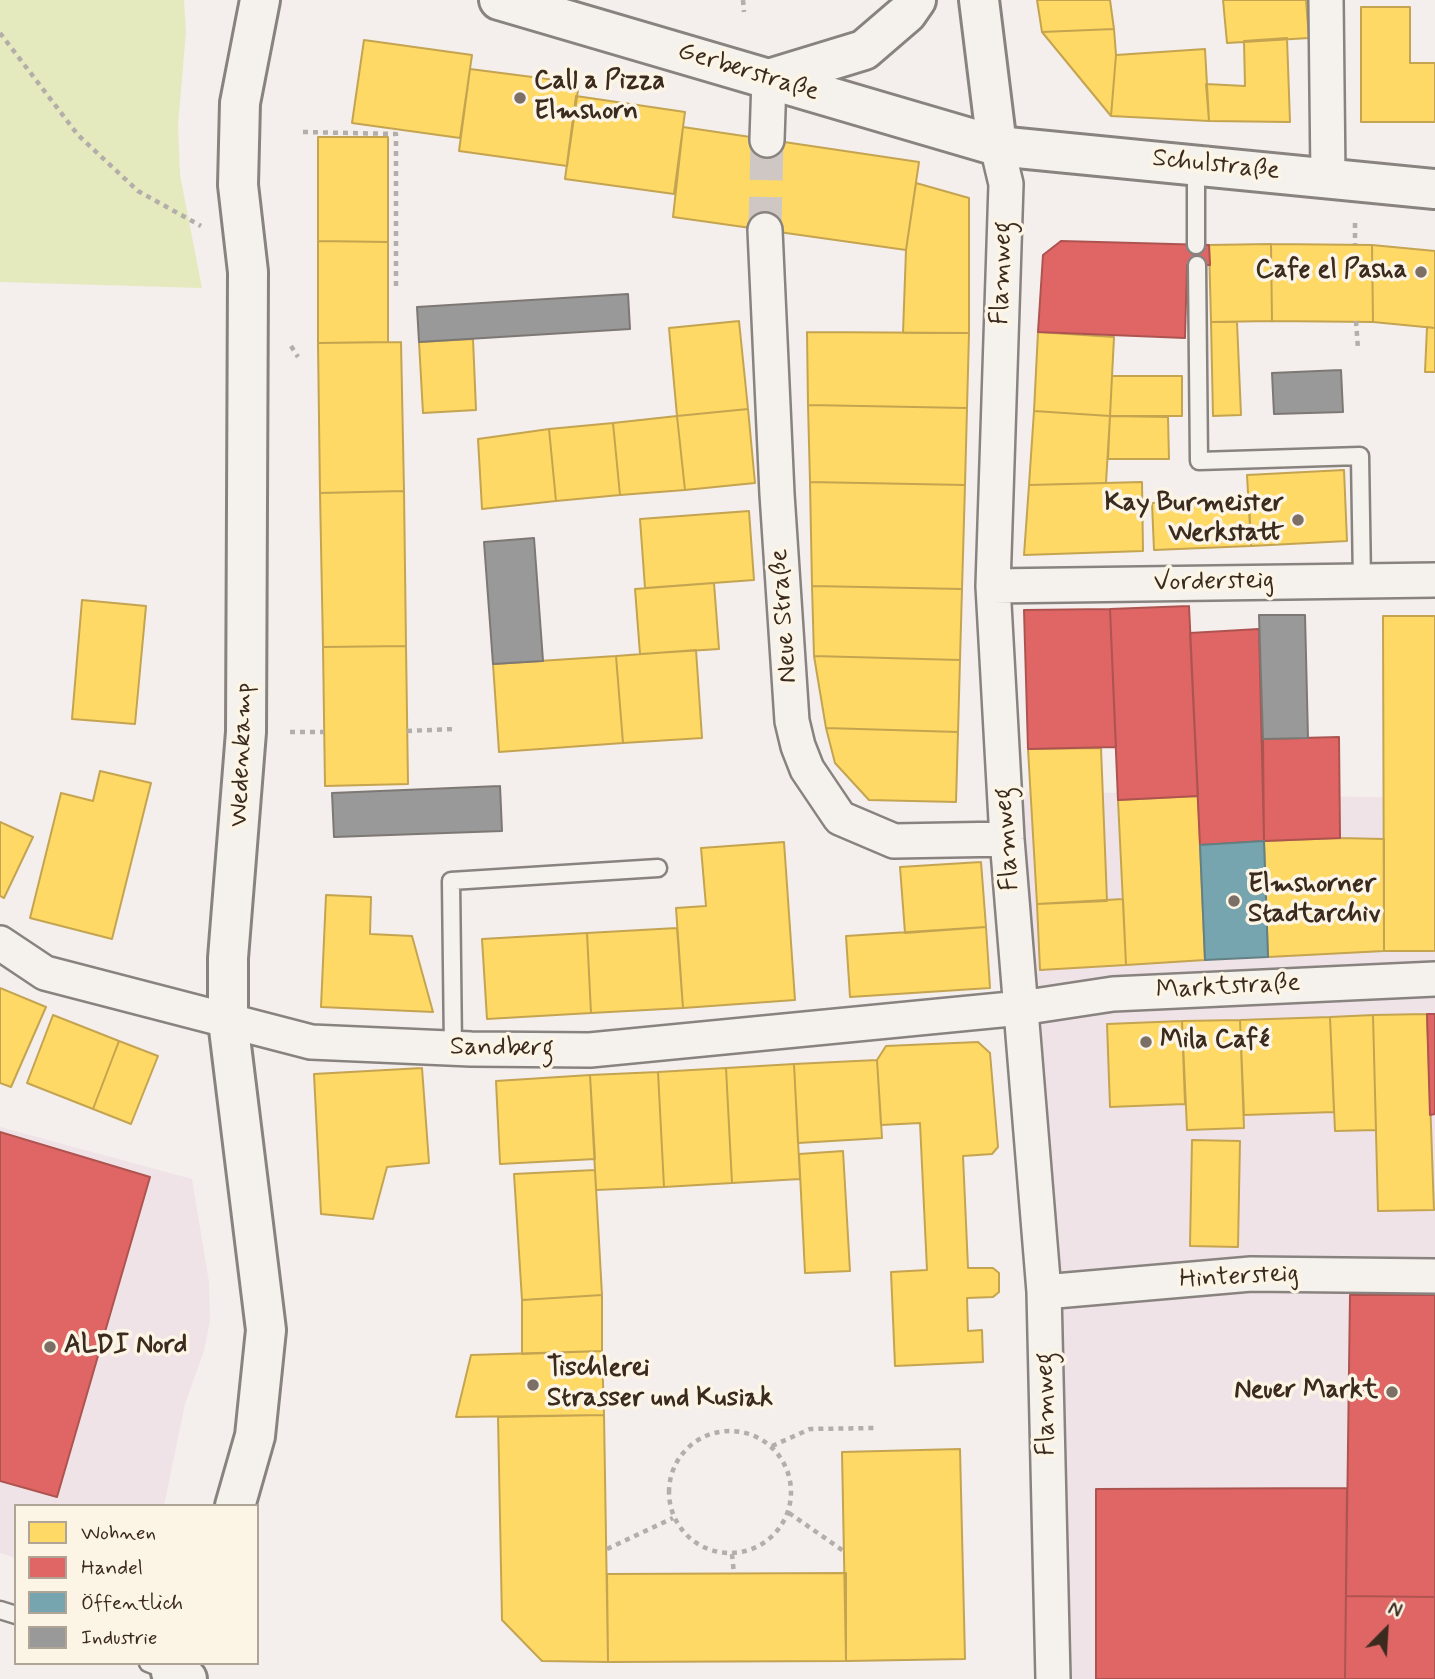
<!DOCTYPE html>
<meta charset="utf-8">
<style>
body{margin:0}
#map{position:relative;width:1435px;height:1679px;overflow:hidden;background:#f4eeec;font-family:Mynerve,sans-serif}
canvas{display:block}
.legend{position:absolute;left:14px;top:1504px;width:245px;height:161px;box-sizing:border-box;background:#fcf5e5;border:2px solid #afa495;margin:0;padding:9px 12px;list-style:none;font-size:21px;color:#3b2a1e}
.legend li{display:flex;align-items:center;gap:14px;height:35px}
.legend b{width:35px;border:2px solid #afa495}
.north{position:absolute;left:1351px;top:1595px;width:70px;height:70px;-webkit-text-stroke:5px #fcf5e5;paint-order:stroke;rotate:24deg;font-size:19px;font-weight:700;line-height:28px;text-align:center;color:#3b2a1e}
.north::after{content:'';display:block;margin:auto;width:24px;height:32px;background:#3b2a1e;clip-path:polygon(50% 0,100% 100%,50% 72%,0 100%)}
</style>
<div id="map">
<canvas width="1435" height="1679"></canvas>
<ul class="legend">
<li><b style="height:19px;background:#ffd966"></b>Wohnen</li>
<li><b style="height:19px;background:#e06666"></b>Handel</li>
<li><b style="height:19px;background:#76a5af"></b>Öffentlich</li>
<li><b style="height:19px;background:#999"></b>Industrie</li>
</ul>
<div class="north">N</div>
</div>
<script>
const ctx = document.querySelector('canvas').getContext('2d');
ctx.lineJoin = 'round';
function fillPath(path, color) { ctx.fillStyle = color; ctx.fill(path, 'evenodd'); }
const poly = rows => new Path2D(rows.map(r => 'M' + r).join(''));
function stroke(path, color, width, dash) { ctx.strokeStyle = color; ctx.lineWidth = width; ctx.lineCap = dash ? 'butt' : 'round'; ctx.setLineDash(dash || []); ctx.stroke(path); }
function write(font, color, halo, rows, align = 'center') {
  ctx.font = font + ' Mynerve,sans-serif'; ctx.lineWidth = 7; ctx.setLineDash([]); ctx.textBaseline = 'middle'; ctx.strokeStyle = halo; ctx.fillStyle = color; for (const [text, x, y, turn = 0] of rows) {
    ctx.save(); ctx.translate(x, y); ctx.rotate((+turn || 0) * Math.PI / 180); ctx.textAlign = isNaN(turn) ? turn : align; if (halo) ctx.strokeText(text, 0, 0); ctx.fillText(text, 0, 0); ctx.restore();
  }
}
fillPath(poly([
 [1005,791,1435,798,1435,1679,1053,1679],
 [0,1127,192,1179,209,1282,210,1321,204,1351,185,1404,164,1506,16,1506,16,1558,0,1553]
]), '#f0e3e7');
fillPath(poly([
 [0,0,184,0,186,32,178,125,180,175,202,288,0,282]
]), '#e4e9be');
const homes = poly([
 [1037,0,1110,0,1114,29,1042,32,1037,0],
 [1223,0,1306,0,1309,38,1227,43,1223,0],
 [1361,7,1410,7,1410,63,1435,63,1435,122,1361,122,1361,7],
 [1114,29,1116,55,1111,116,1042,32,1114,29],
 [1287,38,1290,122,1209,121,1206,84,1245,86,1244,41,1287,38],
 [364,40,472,55,460,138,352,123,364,40],
 [1205,49,1209,121,1111,116,1116,55,1205,49],
 [470,69,579,83,567,166,459,151,470,69],
 [576,96,685,112,674,194,565,179,576,96],
 [683,127,919,162,906,250,673,217,683,127],
 [318,137,388,137,388,242,318,241,318,137],
 [916,183,969,198,969,333,903,333,906,250,916,183],
 [318,241,388,242,388,342,318,343,318,241],
 [1271,244,1372,245,1373,322,1272,321,1271,244],
 [1271,244,1272,321,1211,322,1209,245,1271,244],
 [1372,245,1435,251,1435,328,1373,322,1372,245],
 [739,321,748,409,677,416,669,328,739,321],
 [1211,322,1237,322,1241,415,1213,416,1211,322],
 [1427,327,1435,328,1435,372,1425,372,1427,327],
 [807,332,969,333,967,408,808,405,807,332],
 [1038,332,1114,337,1110,416,1034,411,1038,332],
 [473,339,476,410,423,413,419,342,473,339],
 [401,342,404,491,320,493,318,343,401,342],
 [1112,376,1182,376,1182,416,1110,416,1112,376],
 [808,405,967,408,965,485,810,482,808,405],
 [748,409,755,483,685,490,677,416,748,409],
 [1034,411,1110,416,1106,483,1029,485,1034,411],
 [677,416,685,490,620,495,613,423,677,416],
 [1110,416,1168,417,1169,459,1108,459,1110,416],
 [613,423,620,495,556,501,549,429,613,423],
 [549,429,556,501,482,509,478,439,549,429],
 [1344,470,1347,541,1251,546,1247,475,1344,470],
 [810,482,965,485,962,589,812,586,810,482],
 [1142,482,1143,551,1024,555,1029,485,1142,482],
 [404,491,406,646,323,647,320,493,404,491],
 [1249,498,1251,546,1154,550,1152,503,1249,498],
 [749,511,754,580,645,588,640,519,749,511],
 [714,583,719,649,640,654,635,589,714,583],
 [812,586,962,589,960,660,814,656,812,586],
 [82,600,146,606,135,724,72,719,82,600],
 [1383,616,1435,616,1435,951,1384,951,1383,616],
 [406,646,408,784,325,786,323,647,406,646],
 [696,650,702,738,623,743,616,656,696,650],
 [616,656,623,743,499,752,493,664,616,656],
 [814,656,960,660,958,732,826,728,814,656],
 [826,728,958,732,956,802,869,800,835,763,826,728],
 [1101,748,1107,901,1037,904,1028,749,1101,748],
 [100,771,151,783,112,939,30,918,61,793,93,801,100,771],
 [1198,796,1205,960,1126,965,1118,800,1198,796],
 [0,822,33,837,4,898,0,896,0,822],
 [1340,838,1384,839,1384,951,1268,957,1264,841,1340,838],
 [784,842,795,1000,683,1008,676,908,706,906,701,848,784,842],
 [981,862,986,927,905,933,900,867,981,862],
 [326,895,371,897,370,934,412,936,433,1012,321,1007,326,895],
 [1123,899,1126,965,1040,970,1037,904,1123,899],
 [986,927,990,988,850,997,846,936,986,927],
 [677,928,683,1008,591,1013,587,933,677,928],
 [587,933,591,1013,487,1019,482,939,587,933],
 [0,988,46,1007,11,1087,0,1083,0,988],
 [1427,1014,1434,1210,1378,1211,1373,1015,1427,1014],
 [53,1015,119,1041,93,1109,27,1083,53,1015],
 [1373,1015,1376,1130,1335,1131,1330,1017,1373,1015],
 [1330,1017,1334,1112,1244,1115,1240,1020,1330,1017],
 [1240,1020,1244,1128,1187,1130,1182,1021,1240,1020],
 [1182,1021,1185,1104,1110,1107,1107,1024,1182,1021],
 [119,1041,158,1056,131,1124,93,1109,119,1041],
 [978,1042,990,1053,998,1147,992,1154,963,1156,968,1268,993,1268,999,1273,999,1292,993,1297,967,1298,968,1331,982,1330,983,1362,895,1366,891,1272,927,1270,920,1123,881,1125,877,1060,886,1046,978,1042],
 [877,1060,882,1138,798,1143,794,1064,877,1060],
 [794,1064,800,1179,732,1183,726,1068,794,1064],
 [422,1068,429,1163,387,1167,373,1219,321,1214,314,1074,422,1068],
 [726,1068,732,1183,664,1187,658,1072,726,1068],
 [658,1072,664,1187,596,1190,590,1075,658,1072],
 [590,1075,595,1159,500,1164,496,1081,590,1075],
 [1192,1140,1240,1141,1238,1247,1190,1246,1192,1140],
 [843,1151,850,1271,805,1273,799,1154,843,1151],
 [595,1170,602,1295,522,1300,514,1174,595,1170],
 [602,1295,602,1351,522,1354,522,1300,602,1295],
 [602,1351,604,1415,456,1417,471,1355,602,1351],
 [604,1415,608,1662,542,1661,502,1620,498,1417,604,1415],
 [960,1449,965,1659,846,1661,842,1452,960,1449],
 [846,1573,846,1661,608,1662,607,1574,846,1573]
]);
fillPath(homes, '#ffd966');
stroke(homes, '#c4a450', 2);
const shops = poly([
 [1061,241,1209,245,1210,265,1187,265,1185,338,1038,332,1043,255,1061,241],
 [1189,606,1198,796,1118,800,1110,609,1189,606],
 [1110,609,1116,747,1028,749,1024,610,1110,609],
 [1259,629,1264,841,1200,845,1190,633,1259,629],
 [1339,737,1340,838,1264,841,1263,739,1339,737],
 [1427,1014,1435,1014,1435,1114,1430,1115,1427,1014],
 [0,1132,150,1177,57,1497,0,1481,0,1132],
 [1350,1295,1435,1295,1435,1597,1346,1596,1350,1295],
 [1347,1488,1345,1679,1096,1679,1096,1489,1347,1488],
 [1346,1596,1435,1597,1435,1679,1345,1679,1346,1596]
]);
fillPath(shops, '#e06666');
stroke(shops, '#ae5450', 2);
const public = poly([
 [1264,841,1268,957,1205,960,1200,845,1264,841]
]);
fillPath(public, '#76a5af');
stroke(public, '#648084', 2);
const industry = poly([
 [628,294,630,329,419,342,417,307,628,294],
 [1341,370,1343,412,1274,414,1272,373,1341,370],
 [534,538,543,661,493,664,484,542,534,538],
 [1259,615,1305,615,1308,738,1263,739,1259,615],
 [500,786,502,831,334,837,332,793,500,786]
]);
fillPath(industry, '#999');
stroke(industry, '#7d7874', 2);
stroke(poly([
 [765,230,767,140]
]), '#cfc7c3', 33, [33, 17]);
const lane = poly([
 [1196,165,1196,245],
 [1197,265,1199,461,1360,456,1362,581],
 [453,1048,451,881,658,868],
 [0,1610,16,1615],
 [148,1663,171,1672]
]);
const street = poly([
 [1326,0,1328,177],
 [767,140,769,79],
 [997,146,1006,184,993,586,1007,839,1044,1292,1053,1679],
 [765,230,777,494,792,721,798,746,807,769,840,818,894,841,1007,839],
 [993,586,1435,580],
 [0,943,45,973,311,1042,471,1049,590,1050,1021,1008,1113,994,1435,979],
 [1044,1292,1251,1274,1435,1276]
]);
const secondary = poly([
 [979,0,997,146],
 [769,79,864,50,907,13,916,0],
 [235,1506,255,1436,266,1330,228,1021,228,958,246,732,248,272,238,185,240,103,260,0],
 [171,1672,187,1679]
]);
const primary = poly([
 [499,0,997,146,1435,189]
]);
stroke(lane, '#898380', 21);
stroke(street, '#898380', 38);
stroke(secondary, '#898380', 44);
stroke(primary, '#898380', 44);
stroke(poly([
 [743,0,744,12],
 [0,33,78,135,138,191,201,226],
 [303,132,396,134,396,287],
 [1355,223,1355,244],
 [1356,321,1358,349],
 [291,346,298,357],
 [407,731,455,729],
 [290,732,324,732],
 '669 1492a61 61 0 1 1 122 0a61 61 0 1 1-122 0Z',
 [772,1446,810,1429,874,1428],
 [789,1513,845,1552],
 [607,1549,673,1518],
 [732,1554,734,1574]
]), '#b3aea9', 4.5, [5, 5]);
stroke(lane, '#f5f1ec', 16);
stroke(street, '#f5f1ec', 33);
stroke(secondary, '#f5f1ec', 38);
stroke(primary, '#f5f1ec', 38);
for (const [x, y, r, color] of [
 [520,98,7,"#7c6f66"],
 [1421,272,7,"#7c6f66"],
 [1298,520,7,"#7c6f66"],
 [1234,901,7,"#7c6f66"],
 [1146,1042,7,"#7c6f66"],
 [50,1347,7,"#7c6f66"],
 [533,1385,7,"#7c6f66"],
 [1392,1392,7,"#7c6f66"]
]) { const dot = new Path2D(); dot.arc(x, y, r, 0, 2 * Math.PI); ctx.fillStyle = color; ctx.fill(dot); stroke(dot, '#fcf5e5', 2.5); }
write('26px', '#3b2a1e', '#fcf5e5', [
 ["Gerberstraße",748,73,17],
 ["Schulstraße",1216,166,6],
 ["Flamweg",1003,273,-88],
 ["Vordersteig",1214,583,-1],
 ["Neue Straße",785,616,-94],
 ["Wedenkamp",243,755,-88],
 ["Flamweg",1008,839,-94],
 ["Marktstraße",1228,988,-3],
 ["Sandberg",502,1049,1],
 ["Hintersteig",1239,1278,-3],
 ["Flamweg",1047,1404,-91]
]);
write('bold 26px', '#3b2a1e', '#fcf5e5', [
 ["Call a Pizza",534,83],
 ["Elmshorn",534,113],
 ["Cafe el Pasha",1407,272,"right"],
 ["Kay Burmeister",1284,505,"right"],
 ["Werkstatt",1284,535,"right"],
 ["Elmshorner",1248,886],
 ["Stadtarchiv",1248,916],
 ["Mila Café",1160,1042],
 ["ALDI Nord",64,1347],
 ["Tischlerei",547,1370],
 ["Strasser und Kusiak",547,1400],
 ["Neuer Markt",1378,1392,"right"]
], 'left');
</script>
